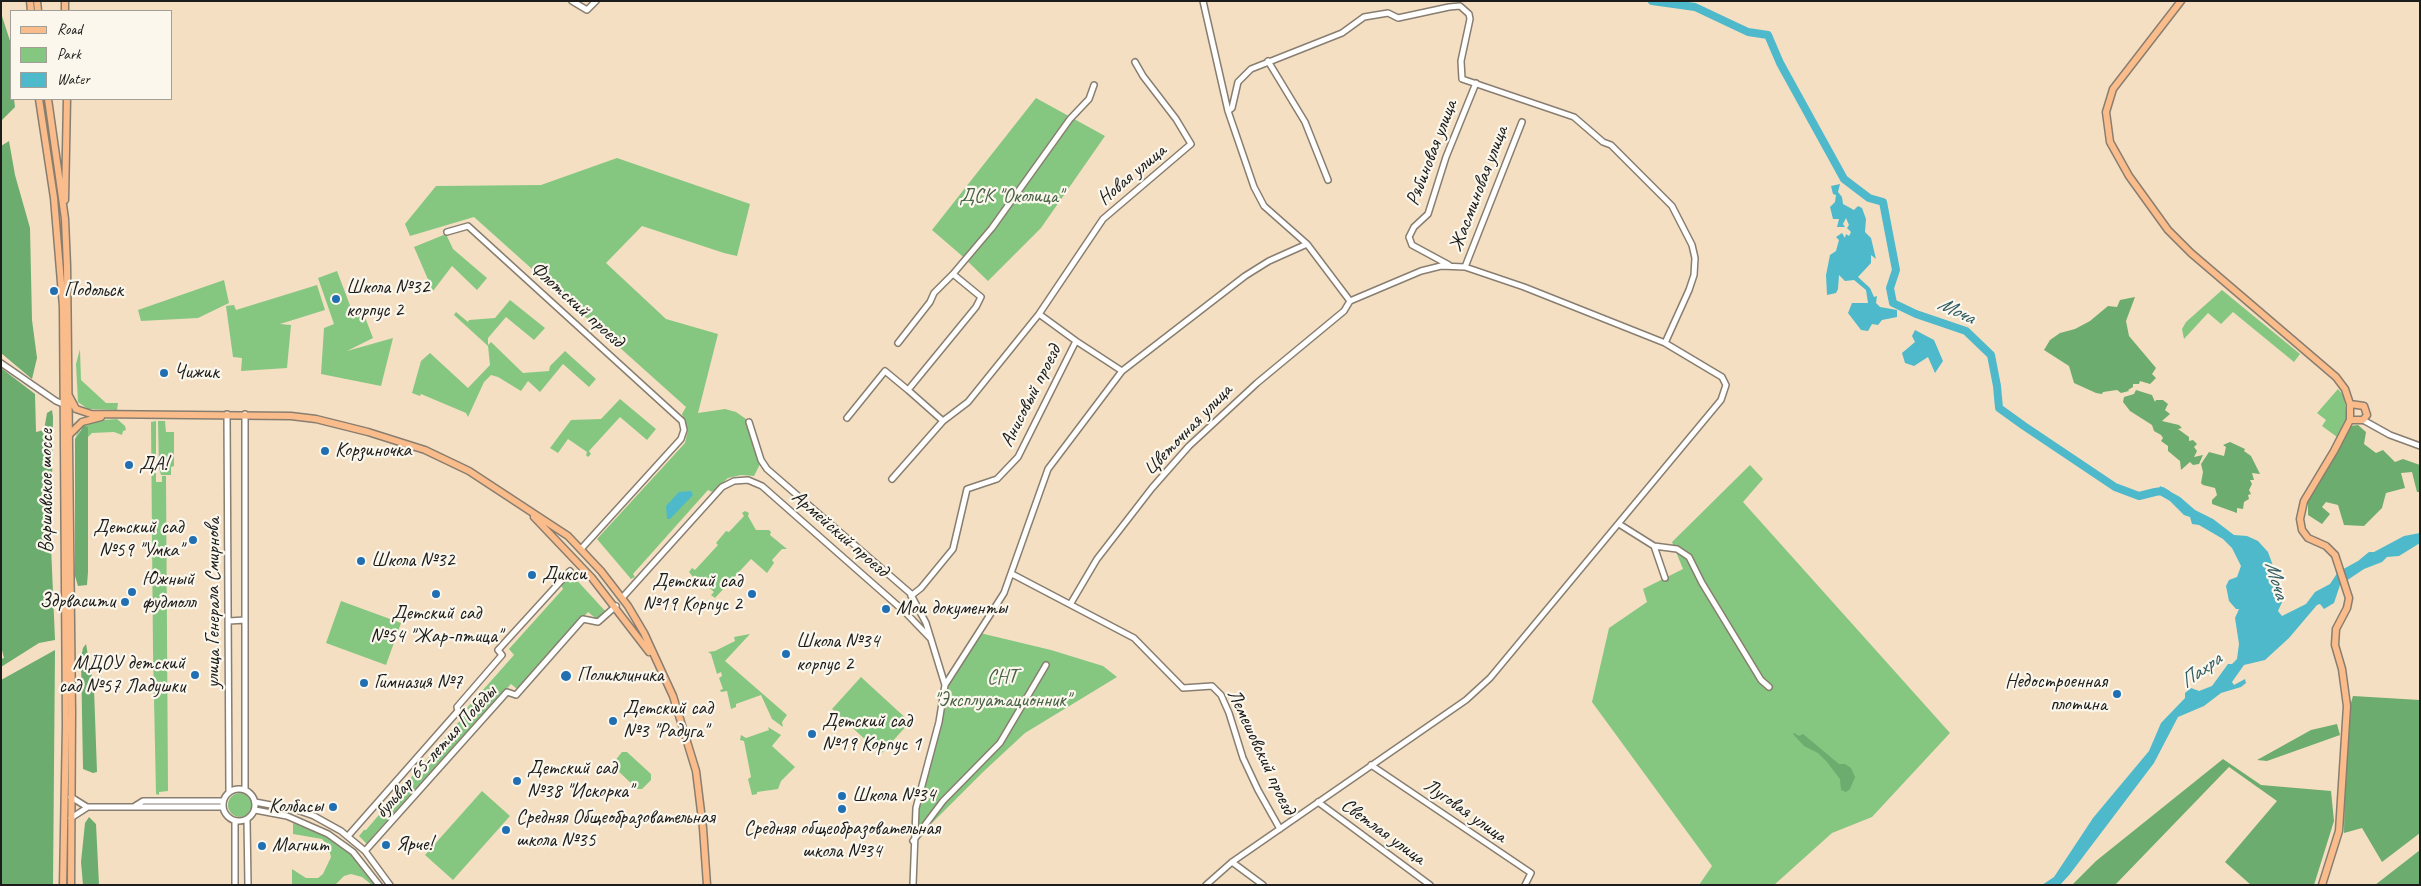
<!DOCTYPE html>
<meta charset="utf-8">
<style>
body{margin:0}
#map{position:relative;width:2421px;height:886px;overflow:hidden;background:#f5dfc3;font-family:Caveat,sans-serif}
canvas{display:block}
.frame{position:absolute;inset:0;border:2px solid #1c1c1c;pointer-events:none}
.legend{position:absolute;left:10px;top:10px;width:162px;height:90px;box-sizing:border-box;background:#fbf7ec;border:1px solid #a29f99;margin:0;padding:6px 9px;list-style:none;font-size:15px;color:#1c1c1c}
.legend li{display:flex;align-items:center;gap:10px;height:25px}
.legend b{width:25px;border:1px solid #a29f99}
</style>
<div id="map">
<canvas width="2421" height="886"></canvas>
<div class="frame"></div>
<ul class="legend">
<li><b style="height:6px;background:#fabc8b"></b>Road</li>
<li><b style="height:14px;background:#85c780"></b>Park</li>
<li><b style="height:14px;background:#4db9ca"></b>Water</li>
</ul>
</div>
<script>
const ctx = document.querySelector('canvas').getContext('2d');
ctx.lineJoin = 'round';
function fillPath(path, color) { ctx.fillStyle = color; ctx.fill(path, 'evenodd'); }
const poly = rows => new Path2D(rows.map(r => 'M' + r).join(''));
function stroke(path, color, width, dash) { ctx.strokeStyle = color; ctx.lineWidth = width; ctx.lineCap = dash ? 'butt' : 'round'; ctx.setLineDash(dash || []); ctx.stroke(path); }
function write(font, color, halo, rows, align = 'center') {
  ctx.font = font + ' Caveat,sans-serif'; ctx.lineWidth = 4.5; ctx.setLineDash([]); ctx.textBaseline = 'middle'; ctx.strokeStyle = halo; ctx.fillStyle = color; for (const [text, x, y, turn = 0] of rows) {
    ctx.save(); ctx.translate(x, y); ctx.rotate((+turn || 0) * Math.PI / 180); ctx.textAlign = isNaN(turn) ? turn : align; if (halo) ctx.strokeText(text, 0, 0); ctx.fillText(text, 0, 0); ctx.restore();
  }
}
fillPath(poly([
 [1036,98,1105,136,1041,228,988,281,961,255,932,230],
 [617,158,750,204,737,256,724,253,642,226,606,263,666,319,718,334,698,413,725,409,736,412,746,419,760,464,754,476,741,475,728,478,712,492,708,490,633,574,635,577,631,579,597,539,685,443,688,430,682,414,686,407,474,217,410,236,405,224,436,186,541,185],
 [446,234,453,249,487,278,477,290,452,266,433,291,414,247],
 [337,271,354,316,363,312,373,338,347,351,393,338,381,386,321,374,324,328,334,324,318,278],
 [224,280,229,303,198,318,141,321,138,310],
 [317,285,325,310,280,324,291,325,287,368,241,371,242,358,233,357,226,306,234,305,236,310],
 [2222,290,2300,354,2294,362,2233,312,2221,324,2208,313,2184,339,2182,329,2186,322],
 [510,300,545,328,534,340,506,317,488,338,488,345,491,342,523,373,549,371,550,366,565,351,596,379,589,387,563,364,540,392,528,381,521,391,498,377,491,375,484,382,468,417,466,413,421,394,420,396,412,393,421,361,430,353,468,388,490,365,488,346,454,315,456,312,468,322,469,320,495,318],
 [80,349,81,380,106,403,118,403,117,410,88,409,78,402,76,364],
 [2338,389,2344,396,2347,419,2337,437,2322,426,2326,420,2317,413],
 [620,399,656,429,647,440,620,417,589,451,591,454,588,457,586,455,587,452,568,439,558,453,550,448,571,420,601,419],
 [117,419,125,426,126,430,123,431,122,435,114,432,92,433,88,437,88,427,81,429,75,439,80,426,91,421],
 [156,421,156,482,162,482,162,476,166,476,168,791,159,792,159,795,156,794,153,651,151,422],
 [158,421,165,421,166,432,174,432,174,466,171,467,171,475,161,475,159,468],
 [1750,465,1763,479,1743,502,1950,733,1872,817,1832,833,1774,885,1699,885,1712,866,1592,702,1609,628,1647,602,1643,589,1683,569,1672,542],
 [745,511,749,513,748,516,756,530,769,530,771,532,770,535,787,549,782,549,772,560,774,563,767,573,751,559,715,598,711,595,714,592,701,580,698,583,689,572,692,568,695,570,718,545,716,543,726,531,729,532,744,516,742,513],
 [572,575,607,613,599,621,588,612,517,689,511,684,373,836,374,838,368,845,359,836,364,830,366,830,469,710,467,708,514,655,509,649,563,589,561,585],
 [341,601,401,623,386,665,326,643],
 [980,633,1051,650,1103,666,1117,677,1025,733,983,772,919,836,914,833,916,810,942,721,946,686],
 [750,634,725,661,787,715,782,722,783,727,772,719,761,695,736,704,736,707,731,709,727,691,721,692,720,690,723,689,719,678,722,676,721,672,717,674,711,654,708,652,715,651,735,641,734,637],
 [861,677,910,722,881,754,832,709],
 [768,727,781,735,772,746,795,767,781,781,778,789,757,792,757,794,752,795,748,779,751,777,744,741,740,740,741,735,746,738,769,730],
 [622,752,627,752,651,774,651,780,642,789,637,789,614,767,614,762],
 [482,791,510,816,453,880,425,855],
 '228 805a12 12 0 1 1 24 0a12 12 0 1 1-24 0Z',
 [293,823,329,836,353,855,377,885,372,885,362,877,351,874,344,876,335,885,292,885,292,869,306,878,318,878,323,874,331,857,328,846,322,839,293,834]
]), '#85c780');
fillPath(poly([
 [1,13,11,44,11,99,14,99,15,107,1,121],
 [9,141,15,175,30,228,32,320,37,358,32,379,1,353,1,146],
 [2135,297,2126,321,2129,336,2156,368,2152,374,2156,378,2150,384,2140,381,2139,384,2133,384,2133,387,2128,390,2129,391,2121,393,2117,390,2103,392,2102,394,2096,393,2074,383,2069,366,2044,350,2050,340,2060,333,2075,329,2090,321,2108,306,2117,307,2120,300],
 [1,368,35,394,36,432,44,430,47,413,52,410,53,417,51,546,55,640,39,643,1,667,1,659,4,658,1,646],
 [2136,390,2152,395,2155,402,2156,400,2163,400,2168,404,2165,410,2170,414,2162,421,2179,425,2182,428,2178,429,2189,437,2189,441,2193,440,2197,444,2194,447,2197,451,2194,457,2203,455,2199,464,2193,465,2190,462,2181,470,2180,461,2168,451,2168,446,2161,441,2163,438,2161,435,2154,431,2152,425,2130,411,2123,402,2124,397,2134,394],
 [2358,425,2366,432,2364,444,2376,453,2383,450,2395,462,2403,459,2420,465,2420,492,2417,492,2412,472,2401,473,2405,488,2386,493,2382,508,2364,526,2344,525,2338,505,2326,502,2322,507,2330,514,2322,524,2308,515,2308,501,2350,426],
 [84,426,88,427,88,572,87,585,78,586,75,576,75,439],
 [2230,442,2245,449,2244,451,2251,456,2260,474,2252,473,2254,480,2250,480,2252,484,2249,490,2251,494,2248,495,2249,499,2244,502,2243,509,2237,508,2237,513,2212,504,2212,500,2217,495,2215,488,2203,485,2201,483,2203,472,2201,464,2209,452,2224,456,2226,447,2223,445],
 [86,644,94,689,97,772,93,773,83,769,81,658,83,648],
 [55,650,53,885,1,885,1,680],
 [2353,696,2420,700,2420,833,2382,862,2362,828,2344,833,2345,773,2350,706],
 [2337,724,2340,735,2267,761,2257,760,2311,730],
 [1794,733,1799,736,1803,734,1839,764,1845,764,1851,768,1855,777,1850,789,1846,792,1841,790,1840,779,1827,762,1818,753,1804,746,1793,734],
 [2223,759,2261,785,2331,791,2334,821,2314,885,2251,885,2225,862,2277,801,2229,767,2115,885,2072,885,2096,861],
 [89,817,96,824,99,885,83,885,81,862,85,823],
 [2420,850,2420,885,2375,885]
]), '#6cac6e');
fillPath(poly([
 [1840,184,1838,192,1842,197,1843,204,1854,210,1858,206,1862,208,1866,219,1865,232,1871,238,1876,259,1871,255,1871,263,1858,277,1870,288,1874,297,1877,296,1876,303,1880,307,1897,310,1897,317,1882,320,1878,325,1872,324,1868,331,1861,330,1848,313,1852,303,1868,303,1866,290,1854,280,1845,281,1839,275,1838,289,1836,293,1827,295,1826,275,1830,255,1836,251,1839,240,1836,237,1842,233,1845,238,1846,234,1849,236,1851,232,1847,228,1849,225,1846,218,1843,224,1845,227,1837,227,1839,219,1833,219,1830,207,1835,202,1836,195,1833,194,1831,186],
 [1915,330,1934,340,1943,361,1935,373,1928,357,1914,366,1905,363,1902,353,1915,342,1912,336],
 [2160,486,2180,497,2195,510,2213,519,2234,535,2247,536,2258,541,2268,552,2283,593,2283,600,2278,611,2282,616,2306,604,2315,592,2330,584,2338,572,2358,561,2369,552,2374,552,2404,536,2420,533,2420,543,2399,556,2387,557,2382,562,2364,569,2340,585,2334,603,2324,609,2320,604,2317,605,2289,638,2265,660,2244,665,2232,682,2234,685,2245,679,2246,683,2241,687,2221,693,2204,706,2178,717,2154,763,2070,874,2060,885,2042,885,2054,877,2093,818,2149,751,2161,723,2185,698,2185,693,2191,688,2199,691,2212,686,2228,664,2232,664,2237,659,2239,644,2235,618,2239,609,2236,609,2229,601,2226,586,2229,580,2237,577,2241,566,2232,548,2223,539,2199,525,2192,524,2190,517,2184,515,2170,501,2158,494],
 [691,491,693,495,670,519,667,519,666,506,679,492]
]), '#4db9ca');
stroke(poly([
 [1652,1,1695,7,1748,32,1768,35,1780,63,1844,179,1869,198,1883,202,1896,270,1890,288,1893,303,1916,314,1966,331,1991,355,1997,386,1999,408,2024,426,2115,487,2139,496,2155,492,2162,491,2167,494]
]), '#4db9ca', 8);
const minor = poly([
 [572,1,587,10,596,1],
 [1203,1,1228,111,1254,187,1264,206,1307,244,1350,301],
 [1268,61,1305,122,1328,180],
 [1228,111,1232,108,1238,82,1251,69,1342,33,1364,17,1388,13,1398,18,1449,7,1460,6,1469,14,1470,19,1461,61,1462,79,1574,117,1603,142,1611,145,1672,206,1692,245,1695,258,1694,275,1689,290,1665,343],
 [447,232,468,226,682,421,684,430,681,439,581,549],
 [1449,265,1412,245,1409,237,1414,227,1428,214,1446,157,1476,83],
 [1465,267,1522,122],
 [953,274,992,228,1070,119,1089,99,1094,85],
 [1076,341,1039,314,1103,219,1191,144,1176,119,1143,76,1135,62],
 [898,343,930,302,934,293,953,274,981,297,976,307,908,390,943,421],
 [1,363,56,401,63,404],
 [227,414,229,792],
 [245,414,245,790],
 [847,418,885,371,908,390],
 [2363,420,2390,435,2420,446],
 [749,422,761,460,767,469,910,593,926,623,945,685,939,722,916,808,913,885],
 [892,479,943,421,968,402,1039,314],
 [1619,524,1654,546,1665,578],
 [1654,546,1677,549,1689,557,1702,583,1761,680,1769,687],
 [1012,574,1134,638,1183,688,1212,686,1221,695,1229,713,1243,758,1258,790,1280,829],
 [911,596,921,588,953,549,967,489,997,479,1018,457,1076,341,1122,371],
 [622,598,722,487,734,481,748,480,762,486,905,612,931,639],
 [1071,603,1097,559,1152,488,1189,446,1257,383,1344,311,1350,301],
 [229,621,245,620],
 [945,685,1004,593,1048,469,1122,371,1245,276,1269,261,1307,244],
 [1371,765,1531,873,1525,885],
 '223 805a16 16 0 1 1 32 0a16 16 0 1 1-32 0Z',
 [71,797,87,807],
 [255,802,297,810,314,816,341,831,365,851,390,885],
 [1318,802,1430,885],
 [135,806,143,801,223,801],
 [255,810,287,816,328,834,353,852,379,885],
 [71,818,88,807,223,807],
 [247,820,248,885],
 [235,821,235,885],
 [348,836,458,711,457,707,502,655,498,650,570,571],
 [913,841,943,801,1000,743,1046,665],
 [365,851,507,692,516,695,583,619,598,622,616,606],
 [1232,862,1263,885],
 [1206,885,1232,862,1466,700,1490,678,1721,400,1726,385,1722,377,1665,343,1524,287,1465,267,1441,266,1421,271,1350,301]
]);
const major = poly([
 [30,1,31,11],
 [37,1,38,11],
 [65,1,65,11],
 [2181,1,2113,89,2106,112,2110,142,2129,176,2168,230,2191,253,2336,377,2345,389,2350,404,2350,420,2334,451,2304,501,2300,519,2302,530,2308,538,2326,546,2335,555,2349,598,2347,608,2336,629,2335,645,2342,669,2347,706,2339,831,2322,885],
 [39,99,54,198,63,307,66,725,63,885],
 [48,99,65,219,67,266,72,712,71,885],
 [65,200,67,99],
 [69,396,76,409,91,414,291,416,316,419,368,432,425,450,469,471,568,536,601,571,628,606,644,633,673,696,696,771,703,828,707,885],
 [2350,420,2363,420,2367,415,2364,406,2350,404],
 [69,435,82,422,101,417],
 [534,517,592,578,649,652]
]);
stroke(minor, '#887e70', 8);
stroke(major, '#887e70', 9);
stroke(minor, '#fff', 5);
stroke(major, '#fabc8b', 6);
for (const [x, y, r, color] of [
 [54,291,5,"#1f6fb2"],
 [336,299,5,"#1f6fb2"],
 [164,373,5,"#1f6fb2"],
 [325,451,5,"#1f6fb2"],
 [129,465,5,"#1f6fb2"],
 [193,540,5,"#1f6fb2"],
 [361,561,5,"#1f6fb2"],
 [532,575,5,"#1f6fb2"],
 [132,592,5,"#1f6fb2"],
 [436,594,5,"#1f6fb2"],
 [752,594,5,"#1f6fb2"],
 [125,602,5,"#1f6fb2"],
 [886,609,5,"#1f6fb2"],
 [786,654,5,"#1f6fb2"],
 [195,675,5,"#1f6fb2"],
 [566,676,6,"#1f6fb2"],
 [364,683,5,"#1f6fb2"],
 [2117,694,5,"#1f6fb2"],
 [613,721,5,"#1f6fb2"],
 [812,734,5,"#1f6fb2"],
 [517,781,5,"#1f6fb2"],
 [842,796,5,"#1f6fb2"],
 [333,807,5,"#1f6fb2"],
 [842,809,5,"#1f6fb2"],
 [506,830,5,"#1f6fb2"],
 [386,845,5,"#1f6fb2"],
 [262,846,5,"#1f6fb2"]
]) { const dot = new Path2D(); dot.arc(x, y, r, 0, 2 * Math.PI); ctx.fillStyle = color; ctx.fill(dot); stroke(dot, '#fbf7ec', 2); }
write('20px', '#1c1c1c', '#fbf7ec', [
 ["Рябиновая улица",1432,153,-69],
 ["Новая улица",1132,175,-40],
 ["Жасминовая улица",1479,189,-69],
 ["Флотский проезд",577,305,42],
 ["Анисовый проезд",1031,396,-63],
 ["Цветочная улица",1188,430,-46],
 ["Варшавское шоссе",47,491,-90],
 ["Армейский проезд",840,534,41],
 ["улица Генерала Смирнова",214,603,-90],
 ["бульвар 65-летия Победы",436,752,-48],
 ["Лемешовский проезд",1261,752,65],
 ["Луговая улица",1465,811,35],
 ["Светлая улица",1383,832,36]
]);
write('20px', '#466044', '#fbf7ec', [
 ["ДСК \"Околица\"",1011,197],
 ["СНТ",1002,678],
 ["\"Эксплуатационник\"",1002,701]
]);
write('20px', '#1c1c1c', '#fbf7ec', [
 ["Школа №32",346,288],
 ["корпус 2",346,311],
 ["Подольск",64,291],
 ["Чижик",174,373],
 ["Корзиночка",335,451],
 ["ДА!",139,465],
 ["Детский сад",183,528,"right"],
 ["№59 \"Умка\"",183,551,"right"],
 ["Школа №32",371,561],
 ["Дикси",542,575],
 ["Южный",142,580],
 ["фудмолл",142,603],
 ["Детский сад",742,582,"right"],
 ["№19 Корпус 2",742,605,"right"],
 ["Здрвасити",115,602,"right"],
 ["Мои документы",896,609],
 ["Детский сад",436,614,"center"],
 ["№54 \"Жар-птица\"",436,637,"center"],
 ["Школа №34",796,642],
 ["корпус 2",796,665],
 ["МДОУ детский",185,664,"right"],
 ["сад №57 Ладушки",185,687,"right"],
 ["Поликлиника",577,676],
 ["Недостроенная",2107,682,"right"],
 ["плотина",2107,705,"right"],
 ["Гимназия №7",374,683],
 ["Детский сад",623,709],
 ["№3 \"Радуга\"",623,732],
 ["Детский сад",822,722],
 ["№19 Корпус 1",822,745],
 ["Детский сад",527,769],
 ["№38 \"Искорка\"",527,792],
 ["Школа №34",852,796],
 ["Колбасы",323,807,"right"],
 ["Средняя Общеобразовательная",516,818],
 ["школа №35",516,841],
 ["Средняя общеобразовательная",842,829,"center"],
 ["школа №34",842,852,"center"],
 ["Ярче!",396,845],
 ["Магнит",272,846]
], 'left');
write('italic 21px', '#305b62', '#fbf7ec', [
 ["Моча",1956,311,26],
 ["Моча",2276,580,73],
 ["Пахра",2201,671,-36]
]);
</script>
